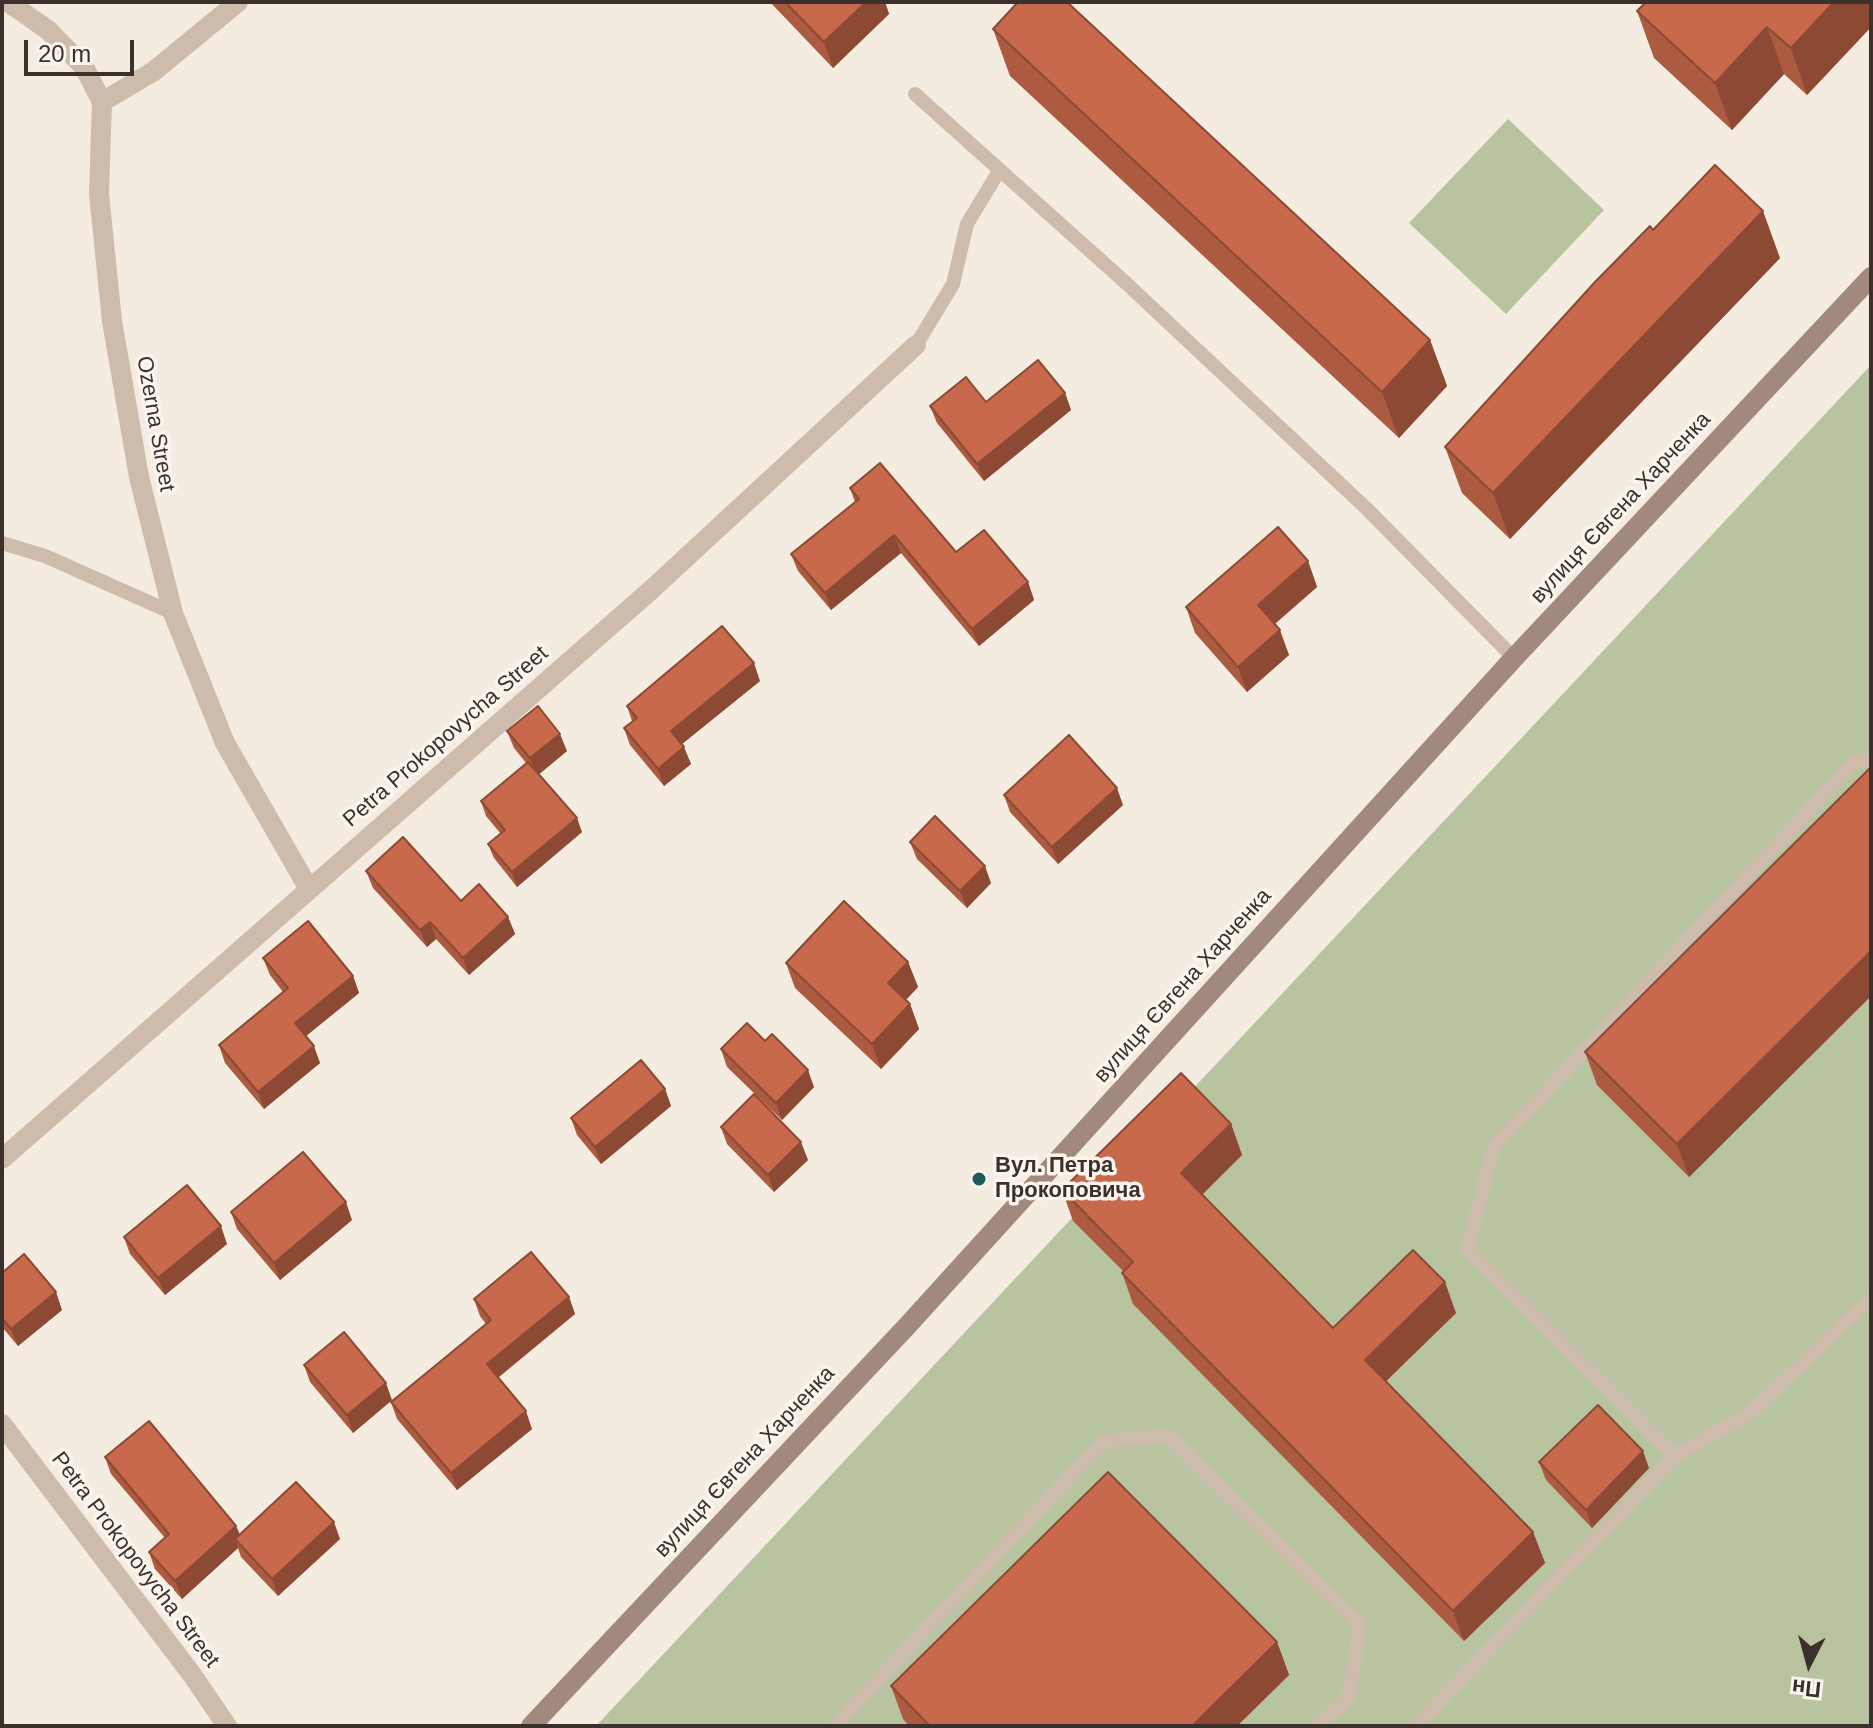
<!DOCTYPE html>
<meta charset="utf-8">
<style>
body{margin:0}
#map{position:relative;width:1873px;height:1728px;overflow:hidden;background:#f4ebe1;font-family:Helvetica,sans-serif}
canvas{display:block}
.frame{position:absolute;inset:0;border:4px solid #3b302b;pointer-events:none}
.north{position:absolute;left:1769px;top:1624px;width:80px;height:80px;-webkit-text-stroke:6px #fbf5ee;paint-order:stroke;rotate:186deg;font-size:22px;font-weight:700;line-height:32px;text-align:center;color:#3b302b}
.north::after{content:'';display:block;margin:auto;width:28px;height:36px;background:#3b302b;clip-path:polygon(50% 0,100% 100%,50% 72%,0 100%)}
.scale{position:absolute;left:24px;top:40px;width:110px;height:36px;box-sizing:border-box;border:4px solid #3b302b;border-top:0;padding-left:10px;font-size:24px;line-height:28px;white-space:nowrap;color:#3b302b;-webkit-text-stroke:6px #fbf5ee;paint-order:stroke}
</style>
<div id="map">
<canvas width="1873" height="1728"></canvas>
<div class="frame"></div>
<div class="north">Пн</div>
<div class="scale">20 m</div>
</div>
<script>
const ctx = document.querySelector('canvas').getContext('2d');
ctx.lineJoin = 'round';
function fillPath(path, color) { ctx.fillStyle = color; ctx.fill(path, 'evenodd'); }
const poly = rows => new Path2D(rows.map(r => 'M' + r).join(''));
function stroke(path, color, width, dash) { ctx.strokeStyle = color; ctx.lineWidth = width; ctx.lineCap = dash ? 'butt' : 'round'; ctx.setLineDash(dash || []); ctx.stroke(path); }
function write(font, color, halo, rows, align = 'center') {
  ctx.font = font + ' Helvetica,sans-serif'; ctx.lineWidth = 7; ctx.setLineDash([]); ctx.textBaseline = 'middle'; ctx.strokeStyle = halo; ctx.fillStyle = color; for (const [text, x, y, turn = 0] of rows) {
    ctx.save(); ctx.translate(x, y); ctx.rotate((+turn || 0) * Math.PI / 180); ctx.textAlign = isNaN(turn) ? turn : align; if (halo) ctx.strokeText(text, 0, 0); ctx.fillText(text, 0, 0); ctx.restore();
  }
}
fillPath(poly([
 [1508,119,1604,210,1506,314,1409,223],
 [1871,365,1871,1726,596,1726]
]), '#b8c4a0');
stroke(poly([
 [915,94,1126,283,1367,509,1514,658],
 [916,345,953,284,967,224,999,171],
 [2,543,45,556,173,613],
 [1675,1456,1751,1412,1871,1298],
 [834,1726,1104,1441,1168,1436,1360,1624,1349,1697,1318,1726],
 [1416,1726,1675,1456,1467,1249,1494,1147,1856,760,1871,760]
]), '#cdbbac', 14);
stroke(poly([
 [8,2,48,30,84,67,102,102],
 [238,2,154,71,102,102,99,194,112,321,139,477,173,613,225,743,309,889],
 [2,1159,651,590,916,345],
 [2,1424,193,1676,227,1726]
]), '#cdbbac', 20);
stroke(poly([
 [531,1726,908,1325,1514,658,1871,277]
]), '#a18a7d', 20);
fillPath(poly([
 [770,2,885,2,889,14,833,68],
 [1871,2,1871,27,1807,95,1784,74,1732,130,1654,58,1637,11],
 [993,29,1430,340,1447,386,1399,438,1010,76],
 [1653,230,1780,258,1510,539,1462,493,1445,447],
 [1065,393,1071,410,984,481,937,423,930,406,986,402],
 [850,488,956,552,1028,582,1034,600,979,646,901,553,831,610,798,571,791,554,855,502],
 [1308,561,1317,587,1275,624,1289,655,1247,692,1195,633,1186,607],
 [760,681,682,744,691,764,664,786,630,745,624,728,632,721,627,706],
 [507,731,567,751,539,774,582,832,517,887,494,858,488,844,501,834,486,816,481,801,527,764,514,748],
 [1871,767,1871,996,1689,1177,1597,1085,1585,1052],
 [1004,795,1123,805,1058,864,1010,812],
 [910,842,991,883,967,908,917,859],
 [366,871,461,901,508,917,515,934,469,975,436,939,427,947,373,888],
 [263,958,353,976,359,993,306,1036,320,1063,264,1109,225,1063,219,1045,283,992,270,975],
 [908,962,918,987,906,1000,910,1004,919,1029,881,1069,795,988,786,963],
 [721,1049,814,1087,782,1120,727,1067],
 [665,1089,671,1106,601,1164,577,1135,571,1118],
 [1231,1124,1242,1155,1202,1194,1333,1328,1456,1313,1386,1381,1533,1532,1545,1563,1464,1641,1133,1304,1122,1273,1123,1271,1073,1221,1062,1190],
 [721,1127,808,1160,774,1192,727,1144],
 [231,1212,352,1220,280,1280,237,1229],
 [124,1237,227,1244,165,1295,130,1254],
 [2,1273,62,1310,18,1346,2,1327],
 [569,1297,575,1314,498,1378,532,1429,457,1490,397,1419,391,1402,486,1324,480,1316,474,1299],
 [304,1365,392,1400,353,1433,310,1382],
 [105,1457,236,1526,240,1535,340,1539,278,1596,241,1557,238,1548,182,1599,155,1569,149,1552,165,1538,111,1474],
 [1539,1462,1649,1468,1592,1528,1546,1480],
 [1277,1642,1289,1675,1237,1726,909,1726,903,1719,891,1686]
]), '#ac5a40');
fillPath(poly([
 [866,2,885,2,889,14,833,68,824,42],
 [1834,2,1871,2,1871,27,1807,95,1791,48],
 [1767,27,1784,74,1732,130,1715,83],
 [1763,211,1780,258,1510,539,1493,493],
 [1430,340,1447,386,1399,438,1382,392],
 [1065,393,1071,410,984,481,977,464],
 [894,535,901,553,831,610,825,593],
 [1308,561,1317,587,1267,630,1258,605],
 [1028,582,1034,600,979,646,972,629],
 [1280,630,1289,655,1247,692,1238,667],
 [754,663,760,681,677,748,671,731],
 [560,734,567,751,537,776,530,758],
 [684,747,691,764,664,786,658,769],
 [1117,788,1123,805,1058,864,1052,847],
 [577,818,582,832,517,887,512,872],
 [985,866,991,883,967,908,960,891],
 [508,917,515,934,469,975,463,958],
 [430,922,436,939,427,947,420,930],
 [1871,951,1871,996,1689,1177,1677,1144],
 [908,962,918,987,897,1009,888,983],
 [353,976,359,993,301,1040,295,1023],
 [910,1004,919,1029,881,1069,872,1044],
 [314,1046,320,1063,264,1109,258,1092],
 [808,1070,814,1087,782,1120,776,1103],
 [665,1089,671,1106,601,1164,595,1147],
 [1231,1124,1242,1155,1193,1204,1181,1173],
 [801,1142,808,1160,774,1192,768,1175],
 [346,1202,352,1220,280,1280,274,1263],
 [221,1226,227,1244,165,1295,158,1278],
 [1445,1282,1456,1313,1376,1391,1365,1360],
 [56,1292,62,1310,18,1346,11,1329],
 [569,1297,575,1314,493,1381,487,1364],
 [386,1383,392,1400,353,1433,347,1415],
 [526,1411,532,1429,457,1490,451,1473],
 [1643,1451,1649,1468,1592,1528,1586,1510],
 [334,1522,340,1539,278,1596,272,1579],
 [236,1526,243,1543,235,1539,238,1548,182,1599,175,1581],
 [1533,1532,1545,1563,1464,1641,1453,1611],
 [1277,1642,1289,1675,1237,1726,1192,1726]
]), '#8c4a34');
const building = poly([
 [785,2,866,2,824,42,785,2],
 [1018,2,1067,2,1430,340,1382,392,993,29,1018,2],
 [1646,2,1834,2,1791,48,1767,27,1715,83,1637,11,1646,2],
 [1715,165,1763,211,1493,493,1445,447,1595,282,1650,226,1653,230,1715,165],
 [1038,360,1065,393,977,464,930,406,966,377,986,402,1038,360],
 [880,463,956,552,984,530,1028,582,972,629,894,535,825,593,791,554,859,499,850,488,880,463],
 [1278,527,1308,561,1258,605,1280,630,1238,667,1186,607,1278,527],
 [722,626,754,663,671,731,684,747,658,769,624,728,637,718,627,706,722,626],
 [538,706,560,734,530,758,507,731,538,706],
 [1069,735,1117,788,1052,847,1004,795,1069,735],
 [528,762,577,818,512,872,488,844,505,830,481,801,528,762],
 [1871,767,1871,951,1677,1144,1585,1052,1871,767],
 [935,816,985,866,960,891,910,842,935,816],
 [403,837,461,901,479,884,508,917,463,958,430,922,420,930,366,871,403,837],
 [844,901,908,962,888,983,910,1004,872,1044,786,963,844,901],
 [308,921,353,976,295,1023,314,1046,258,1092,219,1045,288,988,263,958,308,921],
 [747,1023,765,1041,772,1034,808,1070,776,1103,721,1049,747,1023],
 [641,1060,665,1089,595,1147,571,1118,641,1060],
 [1181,1073,1231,1124,1181,1173,1333,1328,1413,1250,1445,1282,1365,1360,1533,1532,1453,1611,1122,1273,1133,1262,1062,1190,1181,1073],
 [754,1094,801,1142,768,1175,721,1127,754,1094],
 [303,1152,346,1202,274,1263,231,1212,303,1152],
 [187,1185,221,1226,158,1278,124,1237,187,1185],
 [531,1252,569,1297,487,1364,526,1411,451,1473,391,1402,491,1320,474,1299,531,1252],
 [24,1254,56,1292,11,1329,2,1318,2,1273,24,1254],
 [344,1332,386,1383,347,1415,304,1365,344,1332],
 [1598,1405,1643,1451,1586,1510,1539,1462,1598,1405],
 [149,1421,236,1526,175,1581,149,1552,169,1534,105,1457,149,1421],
 [1108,1472,1277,1642,1192,1726,930,1726,891,1686,1108,1472],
 [296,1482,334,1522,272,1579,235,1539,296,1482]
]);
fillPath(building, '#c8694b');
stroke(building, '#8c4a34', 2);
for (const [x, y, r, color] of [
 [979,1179,8,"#1f5a5e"]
]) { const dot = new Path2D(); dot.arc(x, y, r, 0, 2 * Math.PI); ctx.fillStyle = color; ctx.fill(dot); stroke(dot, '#fbf5ee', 3); }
write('22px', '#3b302b', '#fbf5ee', [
 ["Ozerna Street",155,424,80],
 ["вулиця Євгена Харченка",1621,508,-47],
 ["Petra Prokopovycha Street",446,737,-41],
 ["вулиця Євгена Харченка",1183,986,-48],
 ["вулиця Євгена Харченка",745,1462,-47],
 ["Petra Prokopovycha Street",135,1560,53]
]);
write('bold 22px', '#3b302b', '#fbf5ee', [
 ["Вул. Петра",995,1166],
 ["Прокоповича",995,1191]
], 'left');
</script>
